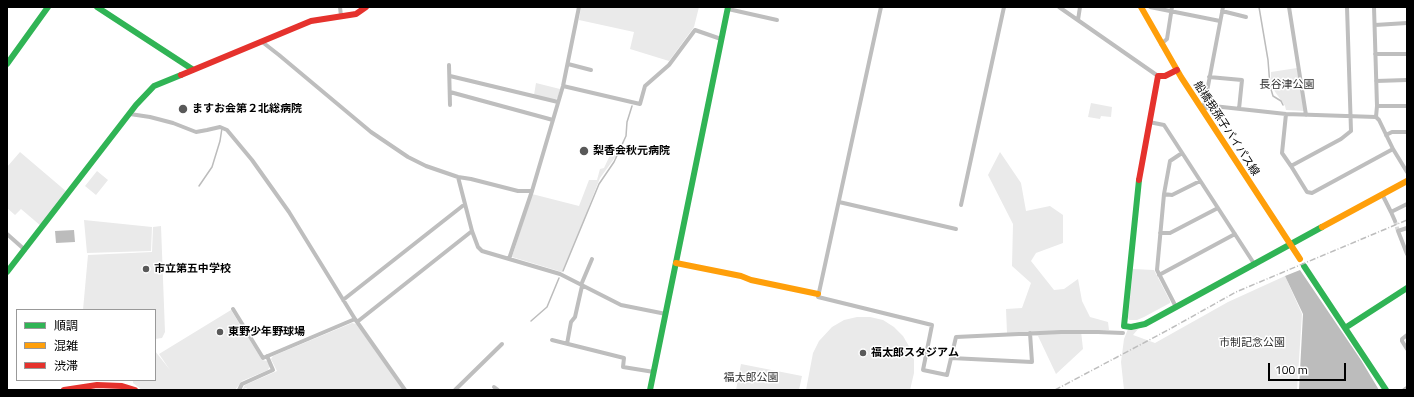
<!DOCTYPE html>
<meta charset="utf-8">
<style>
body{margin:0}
#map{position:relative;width:1414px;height:397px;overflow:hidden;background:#fff;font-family:"Titillium Web","Noto Sans JP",sans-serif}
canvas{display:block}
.frame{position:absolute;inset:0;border:8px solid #000;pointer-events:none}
.legend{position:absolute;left:16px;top:309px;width:140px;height:72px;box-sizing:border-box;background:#fff;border:1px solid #999;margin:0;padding:5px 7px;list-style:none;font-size:12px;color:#000}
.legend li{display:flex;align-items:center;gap:8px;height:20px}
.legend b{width:20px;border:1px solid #999}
.scale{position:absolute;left:1268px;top:363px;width:78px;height:18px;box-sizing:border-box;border:2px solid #000;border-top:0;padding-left:5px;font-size:12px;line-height:14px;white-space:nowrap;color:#000;-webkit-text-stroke:3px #fff;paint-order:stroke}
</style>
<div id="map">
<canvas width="1414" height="397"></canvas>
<div class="frame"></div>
<ul class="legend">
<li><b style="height:5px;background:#30b455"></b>順調</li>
<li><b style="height:5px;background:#ff9f0a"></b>混雑</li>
<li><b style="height:5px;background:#e5322d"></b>渋滞</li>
</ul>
<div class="scale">100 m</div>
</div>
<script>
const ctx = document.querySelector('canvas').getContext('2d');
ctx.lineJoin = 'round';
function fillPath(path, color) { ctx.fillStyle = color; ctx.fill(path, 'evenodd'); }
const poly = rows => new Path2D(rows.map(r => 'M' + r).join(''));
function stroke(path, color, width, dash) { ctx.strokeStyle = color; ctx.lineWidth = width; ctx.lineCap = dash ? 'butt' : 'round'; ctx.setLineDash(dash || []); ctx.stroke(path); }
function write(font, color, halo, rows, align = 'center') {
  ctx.font = font + ' "Titillium Web","Noto Sans JP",sans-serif'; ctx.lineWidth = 3; ctx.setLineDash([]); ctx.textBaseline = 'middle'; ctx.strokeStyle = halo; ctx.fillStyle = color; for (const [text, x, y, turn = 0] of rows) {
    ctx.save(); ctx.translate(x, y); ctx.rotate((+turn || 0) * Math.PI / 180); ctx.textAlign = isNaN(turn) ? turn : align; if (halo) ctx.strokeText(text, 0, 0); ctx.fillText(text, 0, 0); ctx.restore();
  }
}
fillPath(poly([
 [581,7,699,7,694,27,669,61,630,49,634,32,579,20],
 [1297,68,1304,111,1286,110,1285,106,1271,86,1271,72],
 [536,83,560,89,558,98,554,100,534,95],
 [1091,103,1112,107,1111,117,1101,116,1100,119,1088,117],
 [612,151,619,152,600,178,589,206,585,219,562,272,512,257,532,194,579,206,589,180,597,180,600,169,604,168],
 [20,152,67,192,41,226,21,209,15,215,7,208,7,167],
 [1000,152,1021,183,1026,211,1050,206,1063,215,1063,243,1036,253,1031,261,1054,290,1064,289,1078,279,1082,301,1090,317,1108,322,1109,330,1081,331,1083,349,1056,374,1038,336,1007,333,1006,309,1022,308,1031,283,1012,266,1013,224,988,175],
 [97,171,108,180,96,195,85,186],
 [84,220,152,227,151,251,87,253],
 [161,226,165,332,162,338,155,339,155,310,83,310,88,255,152,252,153,227],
 [1133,269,1154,270,1170,301,1170,303,1144,317,1137,320,1129,320,1128,318],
 [1285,276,1302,314,1297,390,1124,390,1121,362,1124,339,1128,329,1139,328,1133,335,1155,343,1228,302],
 [231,310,262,360,267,361,270,366,268,370,242,381,235,390,142,390,133,383,133,380,155,380,155,351,170,370,159,354],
 [857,317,870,317,883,320,894,327,903,336,910,348,914,360,914,373,910,390,806,390,813,353,819,341,832,327,844,320],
 [352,323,356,324,405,390,249,390,246,388,242,390,245,385,277,371,271,359,273,356],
 [741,364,802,376,799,390,736,390]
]), '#eaeaea');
fillPath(poly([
 [74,230,75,242,56,243,55,231],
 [1300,270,1361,360,1379,390,1299,390,1303,314,1285,276]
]), '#bcbcbc');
stroke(poly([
 [1259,7,1268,60,1270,86,1273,96,1281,101,1283,105],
 [199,186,212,167,220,141,222,128],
 [563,271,599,184,614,162,626,136,627,122,632,106],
 [531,321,547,307,559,278]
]), '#bcbcbc', 1.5);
stroke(poly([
 [1395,221,1398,231]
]), '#d9d9d9', 4, [4, 2]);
stroke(poly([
 [340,7,341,16],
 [881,7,818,297,932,325,923,370,947,375,956,337,1061,332,1098,332,1123,333],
 [1059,7,1158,76],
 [1150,7,1220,21],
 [1289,7,1306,115],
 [1347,7,1351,131,1341,139,1291,166,1307,192,1312,193,1393,149],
 [1374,7,1377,106,1376,117],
 [728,9,777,20],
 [1222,11,1246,17],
 [1078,20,1080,7],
 [1375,25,1407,23],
 [261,41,279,55,371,132,408,157,426,166,458,177,471,179,518,191,532,191],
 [1161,44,1167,39,1172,7],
 [1375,54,1407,54],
 [568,64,591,70],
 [449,65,450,105],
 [450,76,558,102],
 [1209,77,1242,80,1239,109],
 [1376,81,1407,80],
 [563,86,640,104,645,86,669,65,695,30,721,39],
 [450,92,553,120],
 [1377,106,1407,106],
 [1202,109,1213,106,1286,114,1376,117,1379,120,1393,149,1407,172],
 [1202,109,1205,102,1223,7],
 [130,114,150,117,173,123,196,132,207,130,220,127,227,130,252,160,289,212,355,319,405,390],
 [1286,114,1282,153,1291,166],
 [1149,122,1164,125,1255,265],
 [1386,135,1392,132,1407,132],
 [458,177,472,231,478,247,482,251,560,274,621,305,666,314],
 [1164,194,1172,195,1200,181],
 [1382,194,1391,212,1395,221],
 [839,202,956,229],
 [961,205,1004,7],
 [1391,212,1407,204],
 [1407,228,1398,231,1407,254],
 [1160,233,1170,233,1218,208],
 [7,234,25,250],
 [509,259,532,191,563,86,579,7],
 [1159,275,1235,234],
 [581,285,592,259],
 [343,300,465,204],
 [1176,307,1157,270,1164,194,1170,161,1182,153],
 [233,309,263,358,355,319],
 [357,322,472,231],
 [1407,335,1402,339,1402,341,1407,349],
 [552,340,624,358,623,367,654,372],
 [567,344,571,322,575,317,582,286],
 [951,358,1032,362,1030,333],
 [494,387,498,390],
 [239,390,242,384,273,370,267,356],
 [455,390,502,344],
 [1404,390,1407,388]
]), '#bebebe', 4);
stroke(poly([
 [97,7,192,69],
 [7,64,48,7],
 [1139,180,1124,326,1131,327,1145,324,1322,227],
 [1304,266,1386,390],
 [7,272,136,105,154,86,181,75],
 [1345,328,1407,288],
 [650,390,728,7]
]), '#30b455', 6);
stroke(poly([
 [1141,7,1181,77,1300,259],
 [1322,227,1407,181],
 [676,263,741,276,751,280,818,294]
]), '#ff9f0a', 6);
stroke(poly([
 [181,75,311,21,356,14,366,7],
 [1139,180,1158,76,1165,76,1177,70],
 [64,390,97,385,122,386,135,390]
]), '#e5322d', 6);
stroke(poly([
 [1055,390,1168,330,1236,292,1407,220]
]), '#bdbdbd', 1.5, [6, 2, 1, 2]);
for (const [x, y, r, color] of [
 [183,109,5,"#595959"],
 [584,151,5,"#595959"],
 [146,269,4,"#595959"],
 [220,332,4,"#595959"],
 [863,353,4,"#595959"]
]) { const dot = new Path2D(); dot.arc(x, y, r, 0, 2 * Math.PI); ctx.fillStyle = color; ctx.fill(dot); stroke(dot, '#fff', 1.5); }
write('11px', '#303030', '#fff', [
 ["長谷津公園",1287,85],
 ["市制記念公園",1252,343],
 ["福太郎公園",751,378]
]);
write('bold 11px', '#000', '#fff', [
 ["ますお会第２北総病院",192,109],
 ["梨香会秋元病院",593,151],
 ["市立第五中学校",154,269],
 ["東野少年野球場",228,332],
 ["福太郎スタジアム",871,353]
], 'left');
write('11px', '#000', '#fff', [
 ["船橋我孫子バイパス線",1226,129,57]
]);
</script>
